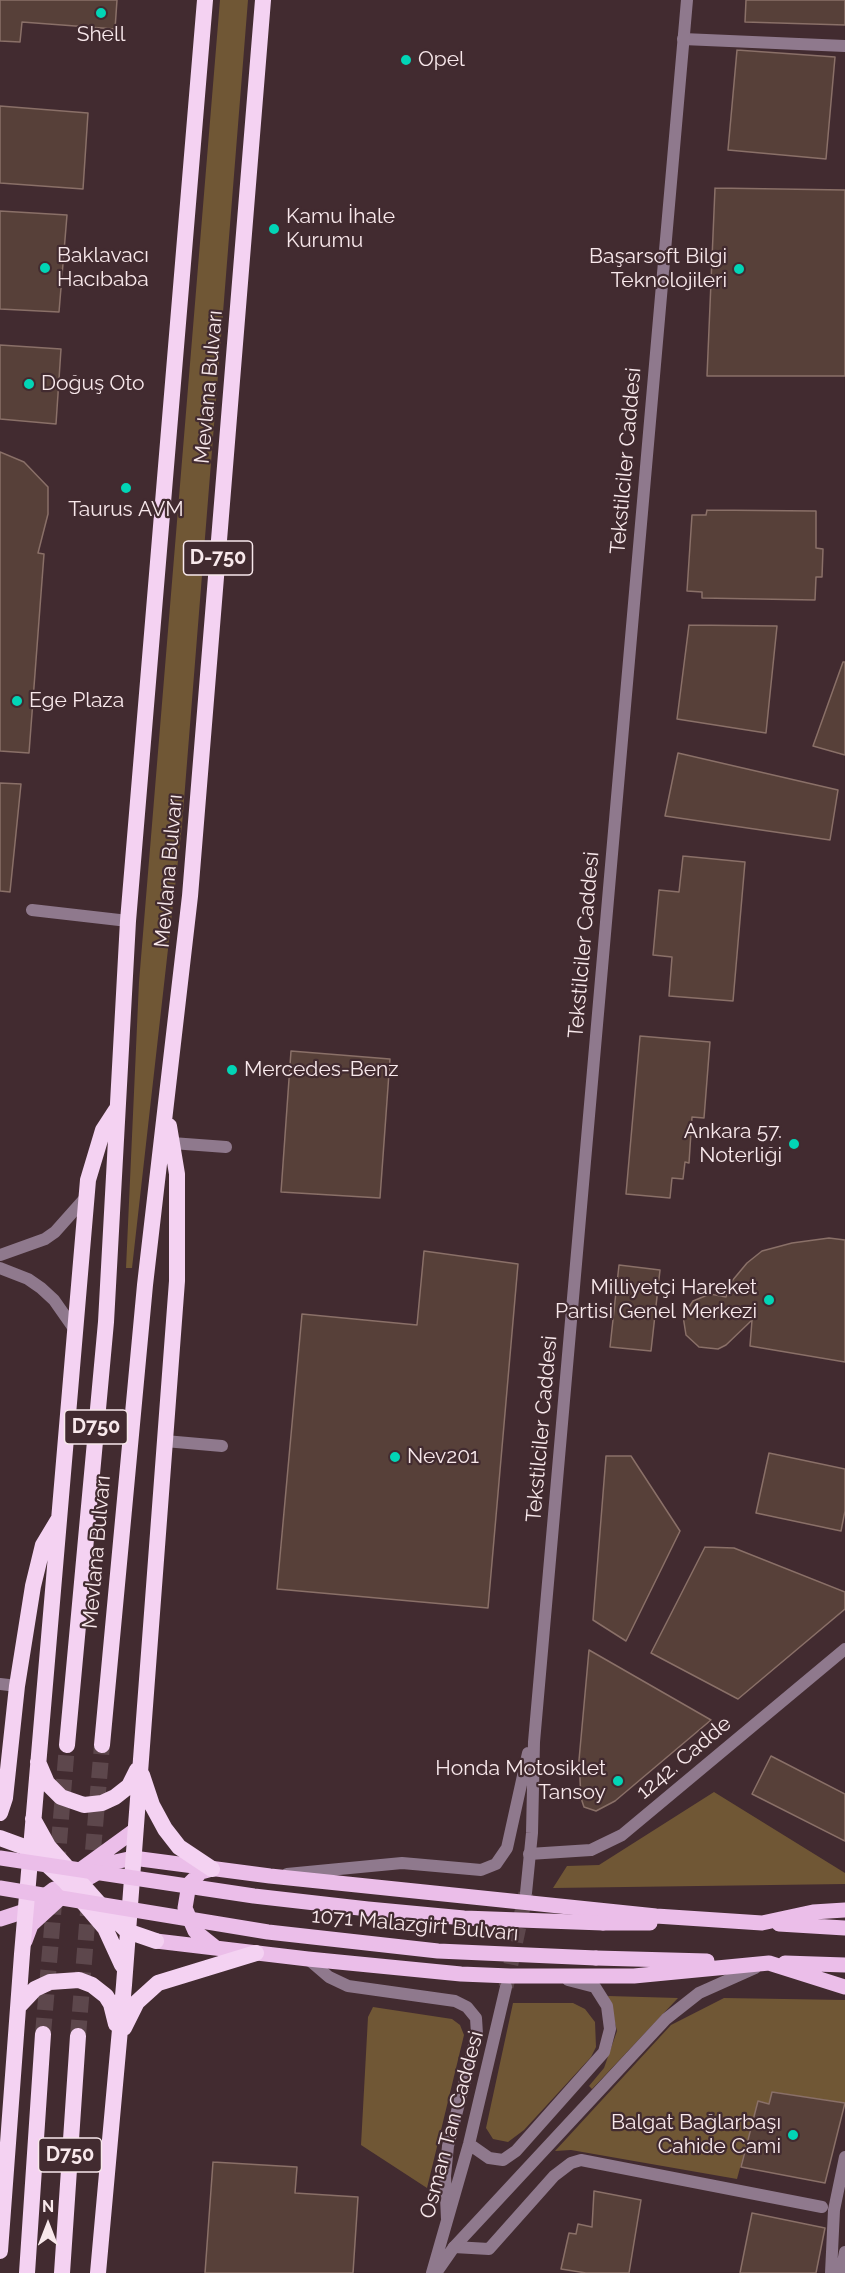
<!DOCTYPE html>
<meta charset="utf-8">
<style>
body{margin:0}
#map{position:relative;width:845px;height:2273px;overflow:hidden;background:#422b30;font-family:Raleway,sans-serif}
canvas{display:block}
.north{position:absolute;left:18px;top:2195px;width:60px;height:60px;-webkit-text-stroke:4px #422b30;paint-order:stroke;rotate:0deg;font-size:16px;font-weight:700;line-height:24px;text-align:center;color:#f8e8eb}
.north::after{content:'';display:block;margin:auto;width:21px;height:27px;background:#f8e8eb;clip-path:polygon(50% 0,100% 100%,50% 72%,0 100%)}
</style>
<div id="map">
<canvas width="845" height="2273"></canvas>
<div class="north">N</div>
</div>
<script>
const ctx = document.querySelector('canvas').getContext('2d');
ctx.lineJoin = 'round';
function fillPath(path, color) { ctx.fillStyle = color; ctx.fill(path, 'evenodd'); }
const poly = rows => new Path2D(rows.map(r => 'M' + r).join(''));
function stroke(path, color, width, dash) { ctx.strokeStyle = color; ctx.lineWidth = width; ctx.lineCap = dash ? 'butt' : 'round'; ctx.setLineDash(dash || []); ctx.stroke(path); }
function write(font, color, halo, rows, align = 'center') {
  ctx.font = font + ' Raleway,sans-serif'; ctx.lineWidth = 4.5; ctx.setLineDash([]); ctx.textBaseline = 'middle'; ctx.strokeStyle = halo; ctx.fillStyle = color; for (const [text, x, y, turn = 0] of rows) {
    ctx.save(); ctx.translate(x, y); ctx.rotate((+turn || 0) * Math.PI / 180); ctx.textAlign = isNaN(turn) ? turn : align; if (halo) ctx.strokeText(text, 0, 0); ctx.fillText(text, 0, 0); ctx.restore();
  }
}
fillPath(poly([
 [220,0,248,0,182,825,132,1268,126,1268,139,982],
 [714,1792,845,1873,845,1884,553,1888,567,1866,599,1865],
 [608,1996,678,1998,592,2089,589,2086,604,2068,617,2031],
 [724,1998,845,2000,845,2103,773,2092,769,2104,758,2101,737,2179,571,2150,555,2151,671,2025],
 [513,2003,573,2003,585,2009,595,2022,596,2047,591,2057,524,2130,508,2142,493,2139,486,2128],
 [373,2007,452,2019,460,2025,464,2035,427,2188,361,2145,368,2017]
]), '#705735');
const building = poly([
 [0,0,117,0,115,29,22,22,20,42,0,41,0,0],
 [746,0,845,0,845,25,745,22,746,0],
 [737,50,835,57,826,159,728,150,737,50],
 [0,106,88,113,83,189,0,183,0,106],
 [715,188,845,190,845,376,707,376,715,188],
 [0,211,67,215,59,312,0,309,0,211],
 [0,345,61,349,56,424,0,419,0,345],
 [0,452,24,462,48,487,48,514,38,553,44,554,29,753,0,751,0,452],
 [707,510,816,511,816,548,823,549,822,577,816,577,815,600,702,598,702,592,687,591,692,515,706,515,707,510],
 [689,625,777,626,766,733,677,719,689,625],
 [843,662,845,662,845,755,813,746,843,662],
 [678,753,838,790,830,840,665,816,678,753],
 [0,783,21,784,10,892,0,891,0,783],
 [683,856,745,862,733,1001,669,996,672,957,653,955,659,890,679,892,683,856],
 [640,1036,710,1042,704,1118,692,1117,689,1163,685,1162,683,1179,672,1178,670,1198,626,1194,640,1036],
 [291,1051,390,1059,380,1198,281,1192,291,1051],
 [829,1238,845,1240,845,1362,750,1346,752,1320,726,1345,718,1349,699,1347,686,1335,683,1316,693,1301,710,1294,726,1297,732,1281,747,1263,762,1251,792,1243,829,1238],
 [424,1251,518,1264,488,1608,277,1589,302,1314,417,1325,424,1251],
 [619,1265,660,1270,651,1351,610,1347,619,1265],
 [769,1453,845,1469,845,1511,841,1531,756,1513,769,1453],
 [606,1456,631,1456,680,1531,626,1641,593,1620,606,1456],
 [705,1547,734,1548,845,1592,845,1609,738,1699,651,1653,705,1547],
 [589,1650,711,1720,615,1801,596,1811,584,1807,581,1798,579,1760,589,1650],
 [771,1756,845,1794,845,1841,752,1794,771,1756],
 [772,2092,845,2103,825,2183,741,2167,758,2101,769,2104,772,2092],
 [213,2162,297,2167,295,2193,358,2197,353,2273,205,2273,213,2162],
 [594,2191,641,2200,629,2273,586,2273,561,2269,569,2233,576,2234,578,2224,592,2227,594,2191],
 [752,2213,825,2228,816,2273,740,2273,752,2213]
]);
fillPath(building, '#574039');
stroke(building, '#8a7068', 1.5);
stroke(poly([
 [506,1987,526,1893]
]), '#5d474c', 15, [15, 8]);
stroke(poly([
 [57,1867,67,1745],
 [91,1874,102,1745],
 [43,2034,55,1892],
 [78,2036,89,1900]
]), '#5d474c', 16, [16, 8]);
stroke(poly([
 [683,39,845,46],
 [32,910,128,921],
 [172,1143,226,1147],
 [0,1255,45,1239,55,1232,87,1196],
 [0,1268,28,1279,41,1288,54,1300,75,1330],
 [165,1441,222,1446],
 [0,1684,17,1686],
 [529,1854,591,1850,622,1835,845,1649],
 [454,2247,489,2249,554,2176,571,2163,581,2160,822,2207]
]), '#8f798d', 12);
stroke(poly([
 [287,1874,402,1863,481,1870,496,1864,507,1848,528,1753],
 [526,1893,532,1833,534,1742,687,0],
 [308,1959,329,1977,348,1986,455,2001,467,2007,476,2018,477,2034,448,2146,445,2176,447,2219],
 [469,2144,489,2158,503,2160,516,2151,604,2052,610,2029,607,2006,595,1987,568,1980],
 [432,2273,469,2144,506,1987],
 [436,2273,454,2247,666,2019,699,1993,755,1968],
 [831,2273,834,2210,845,2157],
 [841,2273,845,2252]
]), '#8f798d', 12);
stroke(poly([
 [212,1869,201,1872,189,1884,185,1908,195,1931,215,1947],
 [73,1875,135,1830],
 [90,1877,115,1862,133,1858,270,1876,656,1916,762,1923,813,1912,845,1910],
 [0,1919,25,1911,54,1889],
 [603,1923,650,1923],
 [779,1924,845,1928],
 [25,1941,31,1925,67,1892],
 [156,1941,308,1959,461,1974,510,1976,634,1976,769,1963,845,1987],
 [596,1958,707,1961],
 [785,1963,845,1965]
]), '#ebbee9', 15);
stroke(poly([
 [67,1745,106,1322,128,921,205,0],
 [102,1745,145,1285,190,896,263,0],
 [38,1762,47,1783,61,1797,84,1805,102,1803,115,1797,129,1786,137,1770],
 [142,1775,152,1805,165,1829,179,1847,212,1869],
 [0,1813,5,1798,17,1686,33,1586,43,1545,58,1520],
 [33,1819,48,1846,104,1909,127,1931,156,1941],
 [0,1838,30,1849,65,1881,105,1928,122,1965],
 [19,2006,35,1989,50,1982,79,1980,92,1985,106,1996,111,2004,116,2024],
 [124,2028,137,2002,158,1983,256,1953],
 [0,2251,22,1954,88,1180,103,1130,116,1110],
 [27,2273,43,2034],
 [62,2273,78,2036],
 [98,2273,124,1985,177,1281,177,1174,169,1126]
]), '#f4d2f2', 16);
stroke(poly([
 [0,1858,254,1896,368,1909,464,1918,603,1923],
 [0,1888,268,1932,438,1951,596,1958]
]), '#ebbee9', 15);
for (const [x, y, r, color] of [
 [101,13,6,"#02d5b6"],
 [406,60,6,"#02d5b6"],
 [274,229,6,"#02d5b6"],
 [45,268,6,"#02d5b6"],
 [739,269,6,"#02d5b6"],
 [29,384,6,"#02d5b6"],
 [126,488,6,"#02d5b6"],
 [17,701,6,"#02d5b6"],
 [232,1070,6,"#02d5b6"],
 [794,1144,6,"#02d5b6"],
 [769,1300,6,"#02d5b6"],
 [395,1457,6,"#02d5b6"],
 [618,1781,6,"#02d5b6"],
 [793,2135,6,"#02d5b6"]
]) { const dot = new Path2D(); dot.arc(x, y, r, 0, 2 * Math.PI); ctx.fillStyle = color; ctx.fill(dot); stroke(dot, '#422b30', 2); }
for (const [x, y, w] of [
 [218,558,69],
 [96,1427,63],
 [70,2155,63]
]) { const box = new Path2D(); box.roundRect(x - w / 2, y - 17, w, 34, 4.5); ctx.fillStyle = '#422b30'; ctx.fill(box); stroke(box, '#f8e8eb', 1.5); }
write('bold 20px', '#f8e8eb', null, [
 ["D-750",218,558],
 ["D750",96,1427],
 ["D750",70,2155]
]);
write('21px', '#f8e8eb', '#422b30', [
 ["Shell",101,35,"center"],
 ["Opel",418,60],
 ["Kamu İhale",286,217],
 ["Kurumu",286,241],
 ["Baklavacı",57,256],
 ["Hacıbaba",57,280],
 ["Başarsoft Bilgi",727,257,"right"],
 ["Teknolojileri",727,281,"right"],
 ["Doğuş Oto",41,384],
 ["Taurus AVM",126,510,"center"],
 ["Ege Plaza",29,701],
 ["Mercedes-Benz",244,1070],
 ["Ankara 57.",782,1132,"right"],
 ["Noterliği",782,1156,"right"],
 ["Milliyetçi Hareket",757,1288,"right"],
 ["Partisi Genel Merkezi",757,1312,"right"],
 ["Nev201",407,1457],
 ["Honda Motosiklet",606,1769,"right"],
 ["Tansoy",606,1793,"right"],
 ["Balgat Bağlarbaşı",781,2123,"right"],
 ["Cahide Cami",781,2147,"right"]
], 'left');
write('21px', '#f8e8eb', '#422b30', [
 ["Mevlana Bulvarı",209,387,-85],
 ["Tekstilciler Caddesi",626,461,-85],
 ["Mevlana Bulvarı",169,871,-85],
 ["Tekstilciler Caddesi",584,945,-85],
 ["Tekstilciler Caddesi",542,1429,-85],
 ["Mevlana Bulvarı",97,1552,-85],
 ["1242. Cadde",684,1758,-40],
 ["1071 Malazgirt Bulvarı",415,1925,5],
 ["Osman Tan Caddesi",452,2125,-75]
]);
</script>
